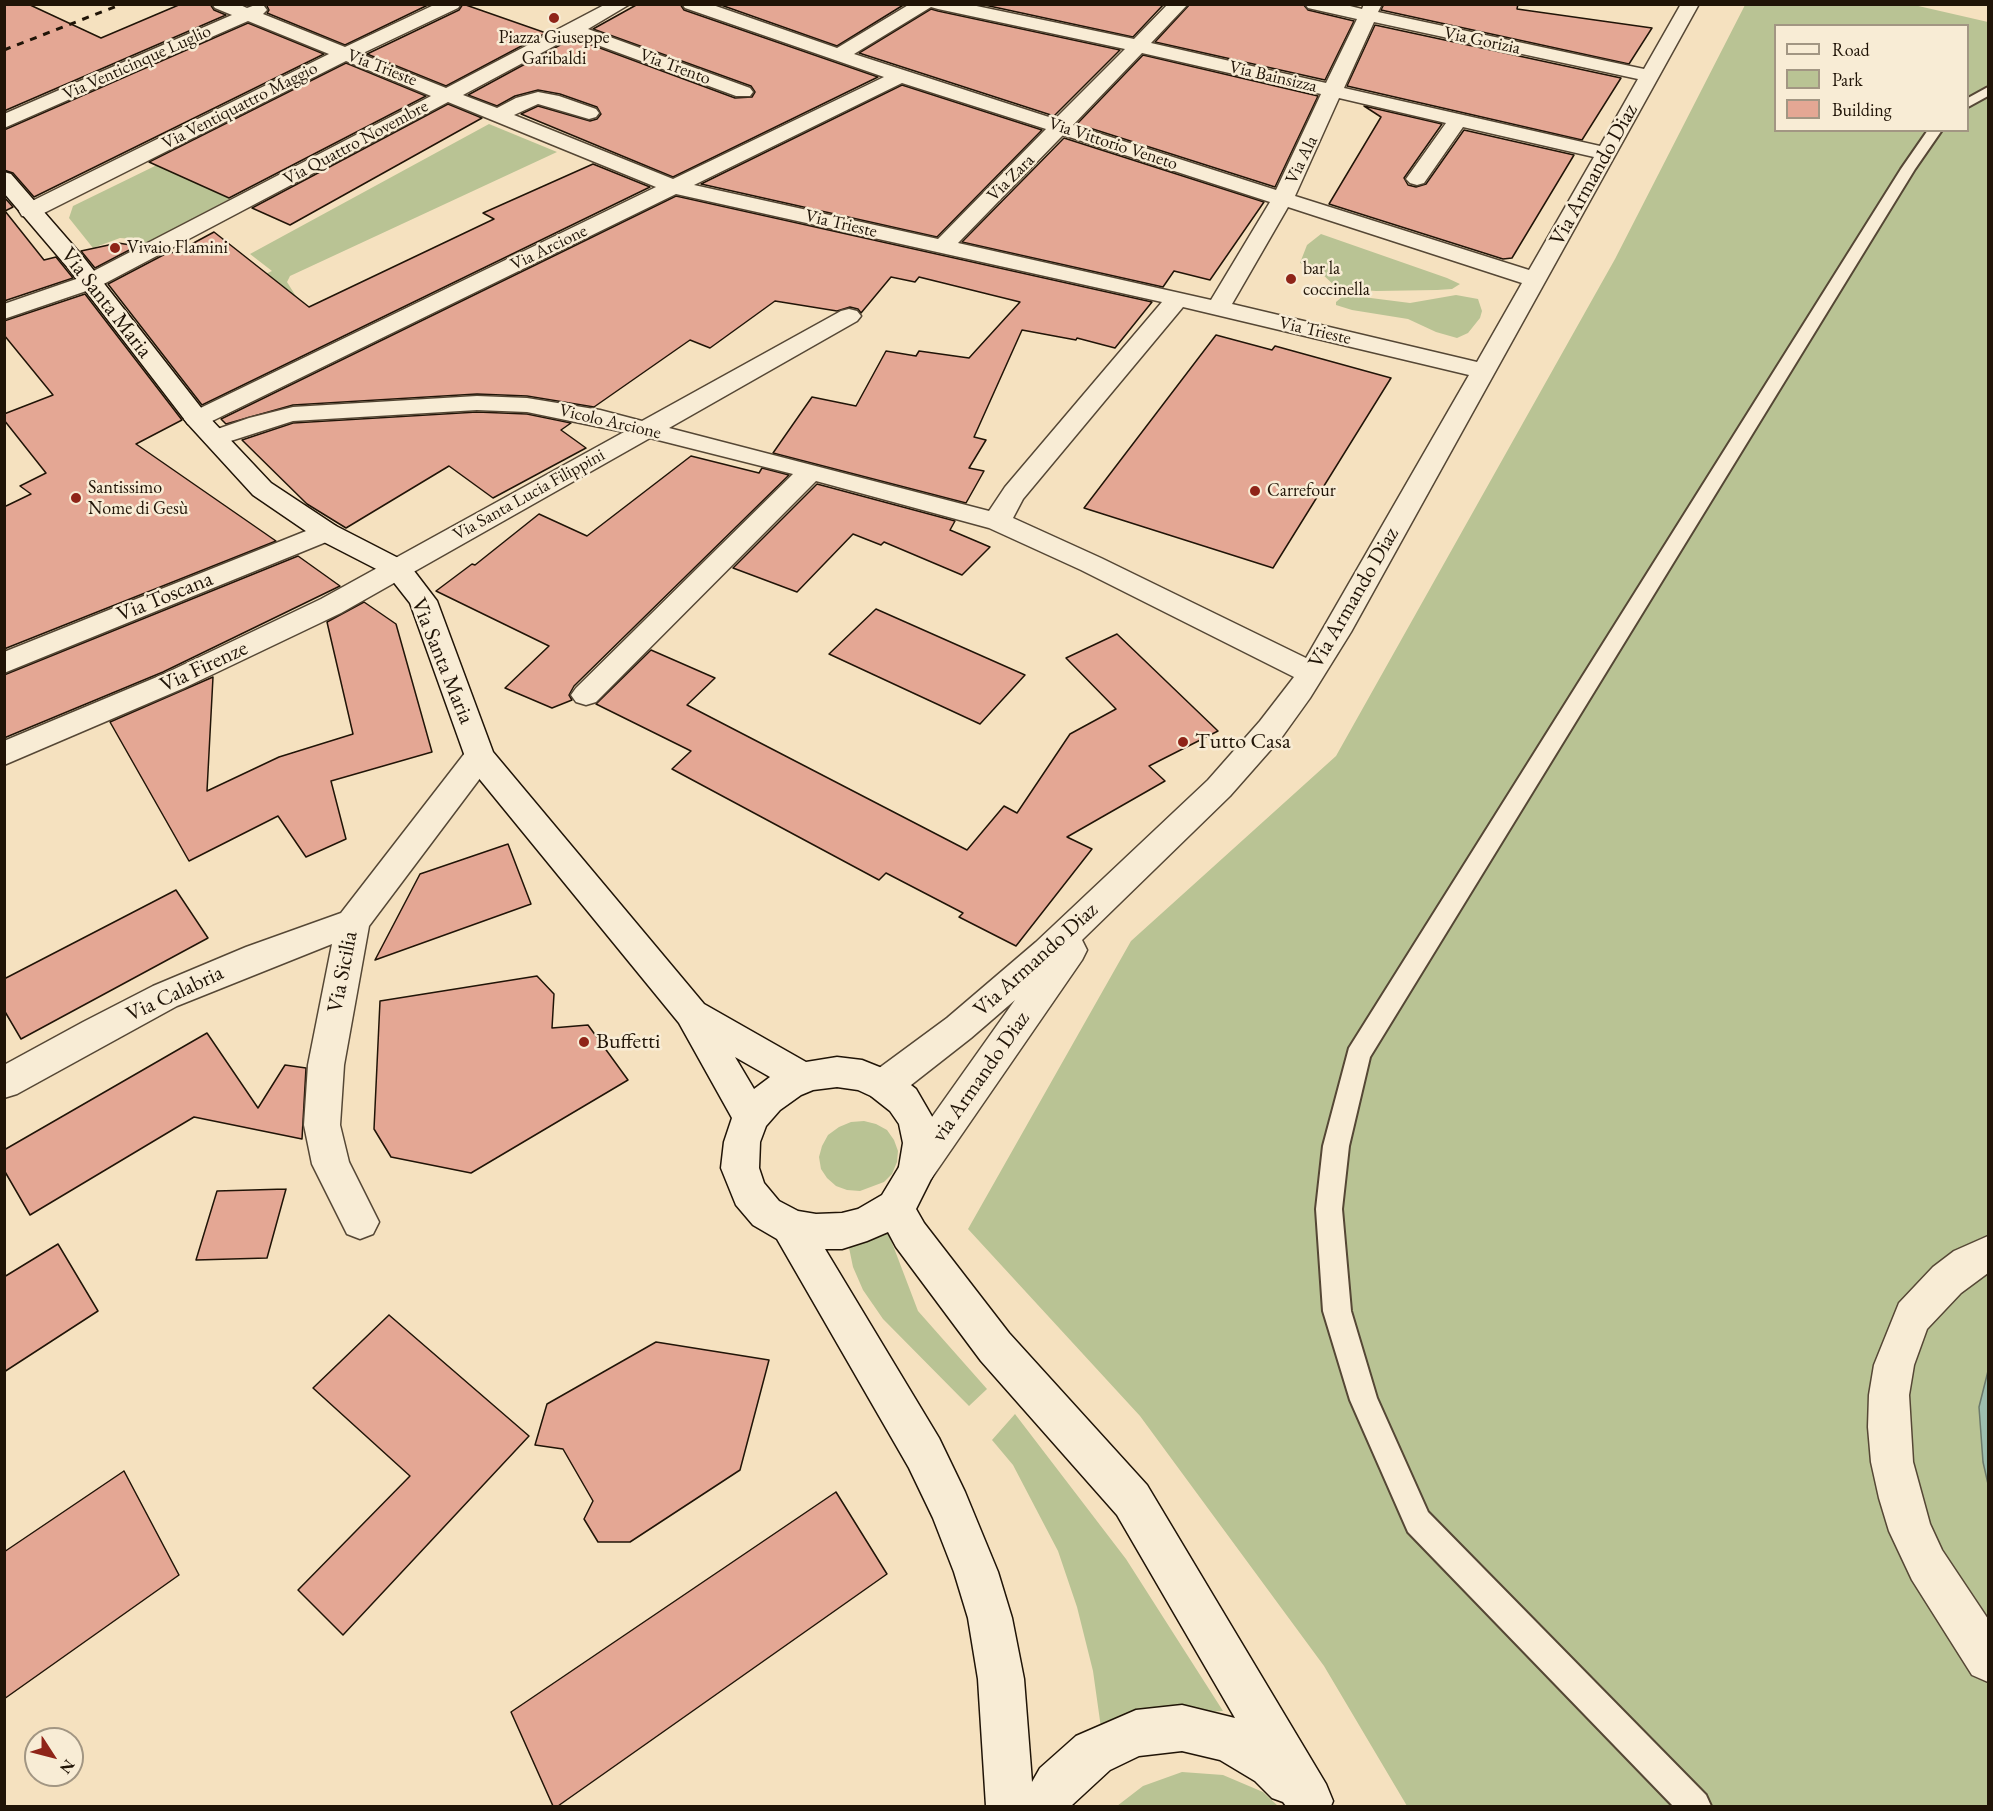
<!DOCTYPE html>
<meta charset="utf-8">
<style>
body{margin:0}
#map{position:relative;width:1993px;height:1811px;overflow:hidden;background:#f5e1bf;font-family:"EB Garamond",serif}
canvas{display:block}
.frame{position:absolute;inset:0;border:6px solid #201407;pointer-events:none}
.legend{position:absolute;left:1774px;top:24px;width:195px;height:108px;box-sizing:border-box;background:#f8ecd5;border:2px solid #a29683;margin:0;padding:8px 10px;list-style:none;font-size:18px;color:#201407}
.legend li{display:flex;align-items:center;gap:12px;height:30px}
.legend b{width:30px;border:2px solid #a29683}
.north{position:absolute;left:24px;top:1727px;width:60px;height:60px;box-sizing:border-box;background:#f8ecd5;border:2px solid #a29683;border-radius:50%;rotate:126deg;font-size:16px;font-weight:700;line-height:24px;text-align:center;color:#201407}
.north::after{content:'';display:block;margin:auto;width:21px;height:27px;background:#8f2418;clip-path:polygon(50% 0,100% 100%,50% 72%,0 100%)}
</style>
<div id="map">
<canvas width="1993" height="1811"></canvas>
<div class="frame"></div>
<ul class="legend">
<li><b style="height:8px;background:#f8ecd5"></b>Road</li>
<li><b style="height:16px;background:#b9c394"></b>Park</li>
<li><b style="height:16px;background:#e4a794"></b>Building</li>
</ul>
<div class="north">N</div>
</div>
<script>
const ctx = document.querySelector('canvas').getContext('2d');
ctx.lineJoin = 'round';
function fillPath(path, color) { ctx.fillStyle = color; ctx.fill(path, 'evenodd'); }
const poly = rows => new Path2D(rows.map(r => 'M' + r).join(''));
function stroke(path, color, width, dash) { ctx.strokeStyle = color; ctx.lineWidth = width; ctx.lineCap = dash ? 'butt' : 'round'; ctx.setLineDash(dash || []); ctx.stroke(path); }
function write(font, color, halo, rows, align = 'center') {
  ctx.font = font + ' "EB Garamond",serif'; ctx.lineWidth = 5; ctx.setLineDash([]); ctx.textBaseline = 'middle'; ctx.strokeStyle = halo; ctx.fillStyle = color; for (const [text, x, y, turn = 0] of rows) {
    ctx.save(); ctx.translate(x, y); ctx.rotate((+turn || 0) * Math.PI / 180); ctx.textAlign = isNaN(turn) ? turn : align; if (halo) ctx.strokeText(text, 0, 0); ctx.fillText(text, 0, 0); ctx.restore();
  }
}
fillPath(poly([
 [1745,5,1914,5,1988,22,1988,1806,1407,1806,1324,1666,1140,1416,968,1229,1131,941,1336,756,1615,259],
 [1776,26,1968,26,1968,130,1776,130],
 [489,124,557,152,290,276,287,282,302,306,252,280,272,271,250,254],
 [157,165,230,199,142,245,132,239,120,238,93,248,69,218,73,206],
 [1321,234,1447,278,1460,284,1452,289,1437,290,1376,291,1337,288,1319,271,1300,263,1307,245],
 [1456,295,1478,299,1482,311,1480,318,1468,333,1457,338,1436,332,1408,319,1352,310,1336,305,1336,302,1343,296,1355,296,1410,303],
 [864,1121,876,1124,887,1130,894,1140,898,1151,897,1162,892,1174,884,1182,860,1191,847,1190,836,1186,827,1178,821,1169,819,1157,822,1146,828,1135,839,1127,851,1122],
 [886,1227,918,1311,987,1389,969,1406,883,1319,863,1290,853,1267,847,1238],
 [1015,1414,1126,1559,1223,1711,1158,1716,1102,1735,1093,1671,1077,1607,1058,1551,1013,1465,992,1440],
 [1182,1772,1223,1775,1263,1792,1278,1806,1117,1806,1143,1786]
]), '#b9c394');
const water = poly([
 [1988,1371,1988,1484,1983,1462,1979,1407,1988,1371]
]);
fillPath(water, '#9dbeae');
stroke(water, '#6b7a6b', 1.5);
const building = poly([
 [4,4,28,4,101,38,181,4,210,4,214,10,226,15,4,111,4,4],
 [266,4,430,4,345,45,267,13,269,10,266,4],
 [463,4,546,33,446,86,367,54,459,10,463,4],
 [638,4,680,4,684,10,878,77,673,177,521,114,538,106,590,121,597,119,601,114,597,107,560,94,538,90,515,96,497,106,468,95,573,38,735,98,752,97,755,92,751,86,593,29,638,4],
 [718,4,905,4,837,46,718,4],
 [980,4,1164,4,1133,37,980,4],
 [1190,4,1303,4,1308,10,1354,21,1325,80,1155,42,1190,4],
 [1384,4,1518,4,1517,9,1652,28,1629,64,1381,10,1384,4],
 [931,9,938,11,1120,50,1054,116,859,53,931,9],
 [248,23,324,54,34,197,13,173,4,170,4,130,248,23],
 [1375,25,1621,78,1582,140,1347,86,1375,25],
 [1143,55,1318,96,1275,187,1077,124,1143,55],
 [346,63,426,96,229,198,149,162,346,63],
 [902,85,1042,130,937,237,701,184,902,85],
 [448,104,482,118,290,225,252,208,448,104],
 [1364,106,1442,124,1404,178,1408,185,1416,187,1426,184,1464,130,1574,155,1512,258,1503,259,1329,204,1381,117,1364,106],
 [1064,138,1264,202,1210,280,1174,271,1163,287,962,242,1064,138],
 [593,164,650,187,202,405,108,284,169,252,175,253,214,232,309,307,494,219,483,213,593,164],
 [676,196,1152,302,1115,348,1077,338,1076,340,1022,330,974,437,986,440,969,468,984,471,966,503,773,453,812,397,856,406,886,351,916,356,919,351,969,358,1020,302,919,277,915,282,891,277,861,313,858,309,850,307,837,311,775,301,710,348,690,340,594,407,527,396,477,394,293,405,226,424,221,419,676,196],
 [4,197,13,207,5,211,44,260,56,257,73,278,4,301,4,197],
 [118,243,137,246,95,268,81,251,118,243],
 [85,294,182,420,136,444,276,541,4,649,4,507,31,494,20,486,46,473,4,420,4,414,53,395,4,335,4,321,85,294],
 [1216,335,1272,350,1275,346,1391,378,1273,568,1084,508,1216,335],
 [477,412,527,414,571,423,561,430,586,448,493,498,449,466,346,528,307,504,242,440,293,423,477,412],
 [691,456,759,473,762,468,789,475,574,686,569,695,572,700,552,708,505,688,549,646,436,591,472,564,475,565,539,514,587,536,691,456],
 [817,484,955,521,950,530,990,547,962,575,884,542,881,545,853,534,797,592,733,568,817,484],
 [298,556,340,586,163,672,4,738,4,675,298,556],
 [364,602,396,624,432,752,331,781,346,839,306,857,278,816,189,861,110,722,213,677,207,791,279,757,353,734,327,622,364,602],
 [876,609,1025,675,980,724,829,654,876,609],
 [1117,634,1218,731,1149,766,1165,781,1067,837,1092,849,1016,946,959,917,963,913,886,873,879,880,672,769,691,751,596,704,651,650,715,678,687,705,967,850,1004,806,1017,813,1070,734,1116,709,1066,658,1117,634],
 [508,844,531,904,375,960,420,874,508,844],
 [176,890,208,938,21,1039,4,1010,4,979,176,890],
 [537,976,554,994,552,1028,588,1025,628,1080,471,1173,391,1157,374,1129,380,1001,537,976],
 [207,1033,258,1108,285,1065,306,1068,302,1139,194,1117,30,1215,4,1170,4,1150,207,1033],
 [286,1189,267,1258,196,1260,217,1191,286,1189],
 [58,1244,98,1311,4,1372,4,1277,58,1244],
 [389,1315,529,1436,343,1635,298,1590,410,1476,313,1388,389,1315],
 [656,1342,769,1360,740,1470,630,1542,598,1542,584,1519,593,1501,563,1449,535,1445,547,1404,656,1342],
 [124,1471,179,1575,4,1699,4,1552,124,1471],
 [836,1492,887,1574,558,1806,553,1806,511,1712,836,1492]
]);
fillPath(building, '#e4a794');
stroke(building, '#201407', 1.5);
const service = poly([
 [1988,87,1988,96,1968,107,1968,98,1988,87],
 [1928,130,1942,130,1915,169,1370,1057,1349,1146,1342,1209,1351,1311,1377,1398,1428,1512,1706,1795,1711,1806,1673,1806,1408,1532,1350,1400,1323,1311,1316,1209,1323,1146,1349,1048,1901,169,1928,130]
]);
const pedestrian = poly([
 [1988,1236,1988,1273,1961,1293,1927,1329,1914,1365,1909,1395,1913,1462,1930,1524,1942,1550,1988,1619,1988,1682,1972,1675,1912,1580,1889,1531,1879,1498,1871,1462,1868,1427,1869,1395,1874,1365,1899,1303,1933,1267,1954,1251,1988,1236]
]);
const minor = poly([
 [212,4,238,4,247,8,258,4,264,6,267,10,263,14,345,47,436,4,461,4,458,8,361,54,446,88,606,4,630,4,588,29,750,88,753,92,750,96,736,96,573,36,463,95,497,108,516,98,538,92,559,96,596,109,599,113,596,117,589,119,538,104,514,115,673,179,884,77,685,8,682,4,710,4,837,48,910,4,967,4,1134,39,1168,4,1188,4,1151,43,1326,83,1357,19,1308,8,1305,4,1342,4,1362,9,1364,4,1382,4,1378,12,1644,69,1681,4,1699,4,1351,632,1310,698,1282,737,1230,796,1082,940,1087,950,1082,960,931,1179,918,1184,905,1179,899,1167,905,1155,1015,1000,971,1038,897,1096,884,1100,871,1096,866,1085,871,1074,947,1018,1036,942,1208,780,1260,721,1294,677,1081,570,989,528,816,481,596,702,586,705,576,702,571,695,576,688,793,474,650,438,341,613,184,688,4,765,4,741,164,674,321,599,624,432,527,412,477,410,293,421,215,446,206,443,202,438,206,433,249,418,293,407,477,396,527,398,600,410,642,421,841,311,849,309,857,311,861,316,857,321,669,428,989,511,1005,487,1162,302,676,194,206,424,197,427,188,424,184,419,188,414,656,187,448,102,98,287,4,319,4,304,82,277,431,96,346,61,38,216,30,217,22,216,19,211,22,206,329,54,248,21,4,128,4,114,232,15,215,8,212,4],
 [931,7,938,9,1125,49,1055,119,854,54,931,7],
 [1374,22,1638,79,1600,146,1344,88,1374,22],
 [1142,53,1321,94,1276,190,1073,125,1142,53],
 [902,83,1046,129,938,239,694,185,902,83],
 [1339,98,1446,123,1406,179,1410,183,1417,185,1424,183,1463,127,1594,157,1529,270,1295,196,1339,98],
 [1063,135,1270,202,1211,300,958,243,1063,135],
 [1288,207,1522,283,1477,362,1232,304,1288,207],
 [1183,307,1469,375,1306,658,1101,558,1013,518,1023,499,1183,307],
 [326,523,336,526,339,532,336,538,4,673,4,652,326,523],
 [479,746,490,749,494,757,490,765,369,926,344,1065,340,1125,349,1162,379,1222,373,1234,360,1239,347,1234,312,1164,304,1125,308,1065,332,944,177,1006,17,1094,4,1098,4,1065,83,1022,153,986,246,947,341,913,468,749,479,746]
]);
const secondary = poly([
 [4,172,11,174,84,258,206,414,271,483,336,526,408,563,437,601,493,752,704,1004,806,1062,837,1057,862,1060,897,1074,916,1089,934,1120,939,1143,937,1167,916,1209,924,1223,1009,1333,1147,1485,1326,1784,1333,1801,1331,1806,1286,1806,1283,1802,1272,1798,1255,1781,1220,1760,1182,1751,1139,1756,1110,1770,1071,1806,986,1806,978,1679,968,1618,954,1572,933,1518,909,1468,777,1239,753,1225,736,1205,721,1168,724,1142,732,1118,679,1023,468,765,410,603,388,575,316,538,253,495,188,424,68,268,4,193,4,172],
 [735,1057,770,1077,754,1089,735,1057],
 [837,1087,858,1090,871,1096,890,1111,899,1124,903,1143,899,1167,882,1195,858,1209,842,1213,816,1214,798,1211,779,1201,764,1183,759,1168,760,1142,766,1126,780,1110,801,1095,813,1090,837,1087],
 [888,1232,896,1247,981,1361,1117,1515,1235,1718,1182,1705,1136,1710,1076,1736,1040,1768,1032,1782,1024,1679,1012,1618,998,1572,965,1492,939,1438,825,1249,842,1249,867,1241,888,1232]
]);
stroke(service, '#554735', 4);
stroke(pedestrian, '#554735', 3);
stroke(minor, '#554735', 3);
stroke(secondary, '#201407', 3);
fillPath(service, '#f8ecd5');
fillPath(pedestrian, '#f8ecd5');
fillPath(minor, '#f8ecd5');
fillPath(secondary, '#f8ecd5');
stroke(poly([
 [4,50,122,4]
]), '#201407', 3, [7, 7]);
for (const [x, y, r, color] of [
 [554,18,6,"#8f2418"],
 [115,248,6,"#8f2418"],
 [1291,279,6,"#8f2418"],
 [1255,491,6,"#8f2418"],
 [76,498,6,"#8f2418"],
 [1183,742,6,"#8f2418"],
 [584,1042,6,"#8f2418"]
]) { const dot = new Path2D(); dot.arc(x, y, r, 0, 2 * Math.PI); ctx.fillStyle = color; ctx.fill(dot); stroke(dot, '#f8ecd5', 2); }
write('18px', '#201407', '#f8ecd5', [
 ["Piazza Giuseppe",554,38,"center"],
 ["Garibaldi",554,59,"center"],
 ["Vivaio Flamini",127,248],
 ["bar la",1303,269],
 ["coccinella",1303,290],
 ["Santissimo",88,488],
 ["Nome di Gesù",88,509],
 ["Carrefour",1267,491]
], 'left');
write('18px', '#201407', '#f8ecd5', [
 ["Via Gorizia",1482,41,12],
 ["Via Venticinque Luglio",137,63,-24],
 ["Via Trento",675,67,20],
 ["Via Trieste",382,68,21],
 ["Via Bainsizza",1273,77,13],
 ["Via Ventiquattro Maggio",240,106,-27],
 ["Via Quattro Novembre",356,143,-28],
 ["Via Vittorio Veneto",1113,144,18],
 ["Via Ala",1302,160,-64],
 ["Via Zara",1011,178,-45],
 ["Via Trieste",841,224,13],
 ["Via Arcione",549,248,-26],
 ["Via Trieste",1315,331,13],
 ["Vicolo Arcione",610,422,13],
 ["Via Santa Lucia Filippini",529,495,-29]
]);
write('22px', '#201407', '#f8ecd5', [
 ["Via Armando Diaz",1594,175,-61],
 ["Via Santa Maria",106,303,52],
 ["Via Toscana",165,597,-22],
 ["Via Armando Diaz",1354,598,-60],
 ["Via Santa Maria",442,661,68],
 ["Via Firenze",204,667,-25],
 ["Via Armando Diaz",1036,960,-42],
 ["Via Sicilia",343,972,-79],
 ["Via Calabria",175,994,-25],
 ["via Armando Diaz",981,1077,-55]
]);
write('22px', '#201407', '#f8ecd5', [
 ["Tutto Casa",1195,742],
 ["Buffetti",596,1042]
], 'left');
</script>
